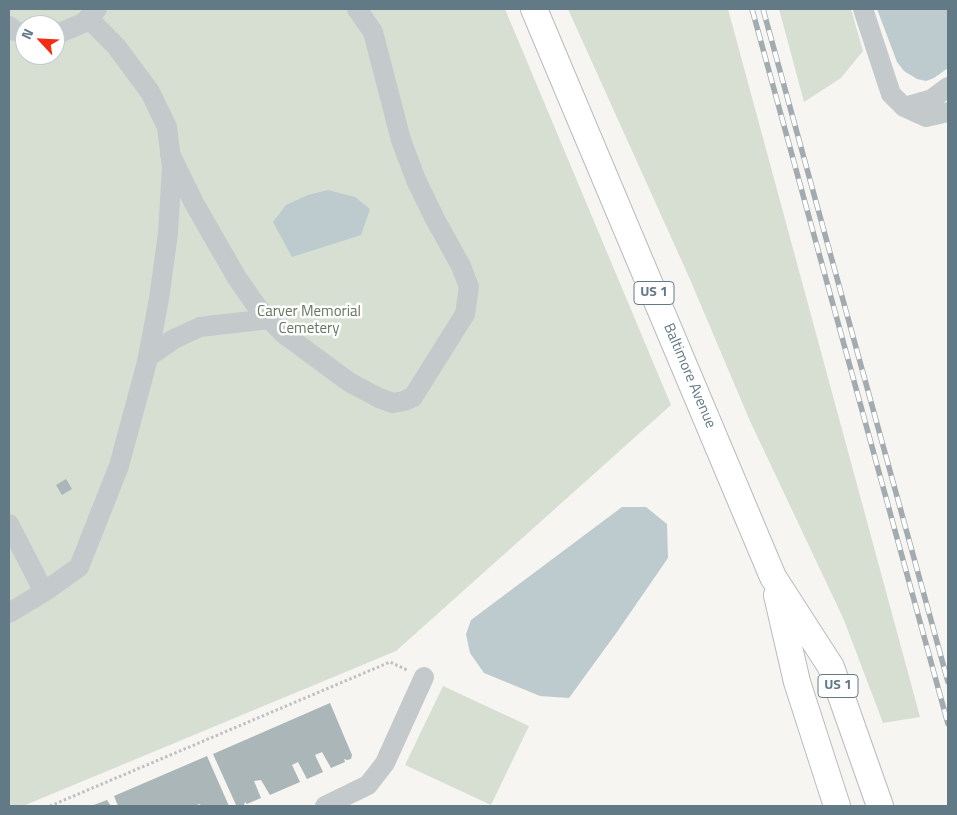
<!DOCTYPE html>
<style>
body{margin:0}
#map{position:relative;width:957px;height:815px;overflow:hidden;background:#f6f5f1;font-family:"Titillium Web",sans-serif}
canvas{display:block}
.frame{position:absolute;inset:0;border:10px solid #627a85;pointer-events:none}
.north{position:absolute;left:15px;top:15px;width:50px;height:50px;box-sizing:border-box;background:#fff;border:1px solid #c0cace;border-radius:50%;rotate:295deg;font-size:14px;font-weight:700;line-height:20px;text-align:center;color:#627a85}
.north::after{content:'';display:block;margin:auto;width:18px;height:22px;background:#f32d14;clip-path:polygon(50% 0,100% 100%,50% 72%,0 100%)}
</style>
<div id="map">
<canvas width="957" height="815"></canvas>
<div class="frame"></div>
<div class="north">N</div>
</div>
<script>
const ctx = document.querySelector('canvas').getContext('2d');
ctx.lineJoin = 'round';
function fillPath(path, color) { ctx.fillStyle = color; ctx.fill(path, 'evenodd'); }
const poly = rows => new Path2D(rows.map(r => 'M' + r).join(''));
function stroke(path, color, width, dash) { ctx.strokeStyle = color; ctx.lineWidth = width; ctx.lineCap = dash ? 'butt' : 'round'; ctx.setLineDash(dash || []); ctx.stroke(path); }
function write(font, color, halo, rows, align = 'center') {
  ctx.font = font + ' "Titillium Web",sans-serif'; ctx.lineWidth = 5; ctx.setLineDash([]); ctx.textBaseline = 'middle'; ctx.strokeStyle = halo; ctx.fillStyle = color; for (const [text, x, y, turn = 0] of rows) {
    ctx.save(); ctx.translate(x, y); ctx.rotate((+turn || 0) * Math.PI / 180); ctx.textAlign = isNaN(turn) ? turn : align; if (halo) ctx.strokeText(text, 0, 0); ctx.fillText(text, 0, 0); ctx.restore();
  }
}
fillPath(poly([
 [9,9,505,9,671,405,396,651,23,806,9,806],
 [25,25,55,25,55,55,25,55],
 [568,9,728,9,920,717,883,723,844,620,750,421,689,277],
 [779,9,851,9,863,51,841,78,804,102],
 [443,686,529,726,491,805,405,765]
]), '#d7ded2');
fillPath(poly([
 [877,9,948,9,948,68,934,78,926,81,917,79,904,71,897,62],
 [328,190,355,197,370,209,361,235,292,257,273,222,286,205,308,195],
 [622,507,646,507,667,524,668,558,617,632,569,698,540,696,484,673,470,653,466,634,471,620]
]), '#bdcbcf');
fillPath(poly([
 [66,479,72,489,62,495,56,485],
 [330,703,352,755,351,759,347,760,344,759,345,762,331,768,322,752,315,755,323,772,307,779,298,762,292,765,300,782,270,795,261,780,254,781,261,798,247,804,245,802,244,805,240,806,236,805,213,754],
 [207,756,229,806,201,806,200,804,194,806,118,806,114,796],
 [107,800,111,806,91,806]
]), '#abb6b9');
const major = poly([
 [534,9,773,577,831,667,880,806],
 [777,595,797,682,837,806]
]);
stroke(major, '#b7bcbf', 28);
stroke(poly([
 [50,806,390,662,407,670]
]), '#bec0c2', 3, [2.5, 2.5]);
stroke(poly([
 [863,9,891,94,904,107,926,117,948,112],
 [9,26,15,31,25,33],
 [55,35,83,23,97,9],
 [904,107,932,99,948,87],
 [170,154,194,203,237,278,258,308,284,334,349,382,379,398,393,403,404,401,413,397,465,314,469,287,461,266,435,219,416,180,401,140,373,32,357,9],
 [148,357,174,339,200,327,269,319],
 [9,524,44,592],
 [9,613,44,592,79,567,119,466,147,362,159,299,168,233,172,167,167,127,150,92,116,46,88,18],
 [325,806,368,785,385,763,424,677]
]), '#c4c9cb', 20);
stroke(major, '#fff', 26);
const rail = poly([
 [752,9,948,724],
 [763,9,948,682]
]);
stroke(rail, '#a2abaf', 5.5);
stroke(rail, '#fff', 4, [11]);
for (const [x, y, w] of [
 [654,293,40],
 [838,686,40]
]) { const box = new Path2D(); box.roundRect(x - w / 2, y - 11.5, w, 23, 4); ctx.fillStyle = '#fff'; ctx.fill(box); stroke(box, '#627a85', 1); }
write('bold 14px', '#627a85', null, [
 ["US 1",654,293],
 ["US 1",838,686]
]);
write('15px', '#66775d', '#fff', [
 ["Carver Memorial",309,312],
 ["Cemetery",309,329]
]);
write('15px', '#627a85', '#fff', [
 ["Baltimore Avenue",689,376,67]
]);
</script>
